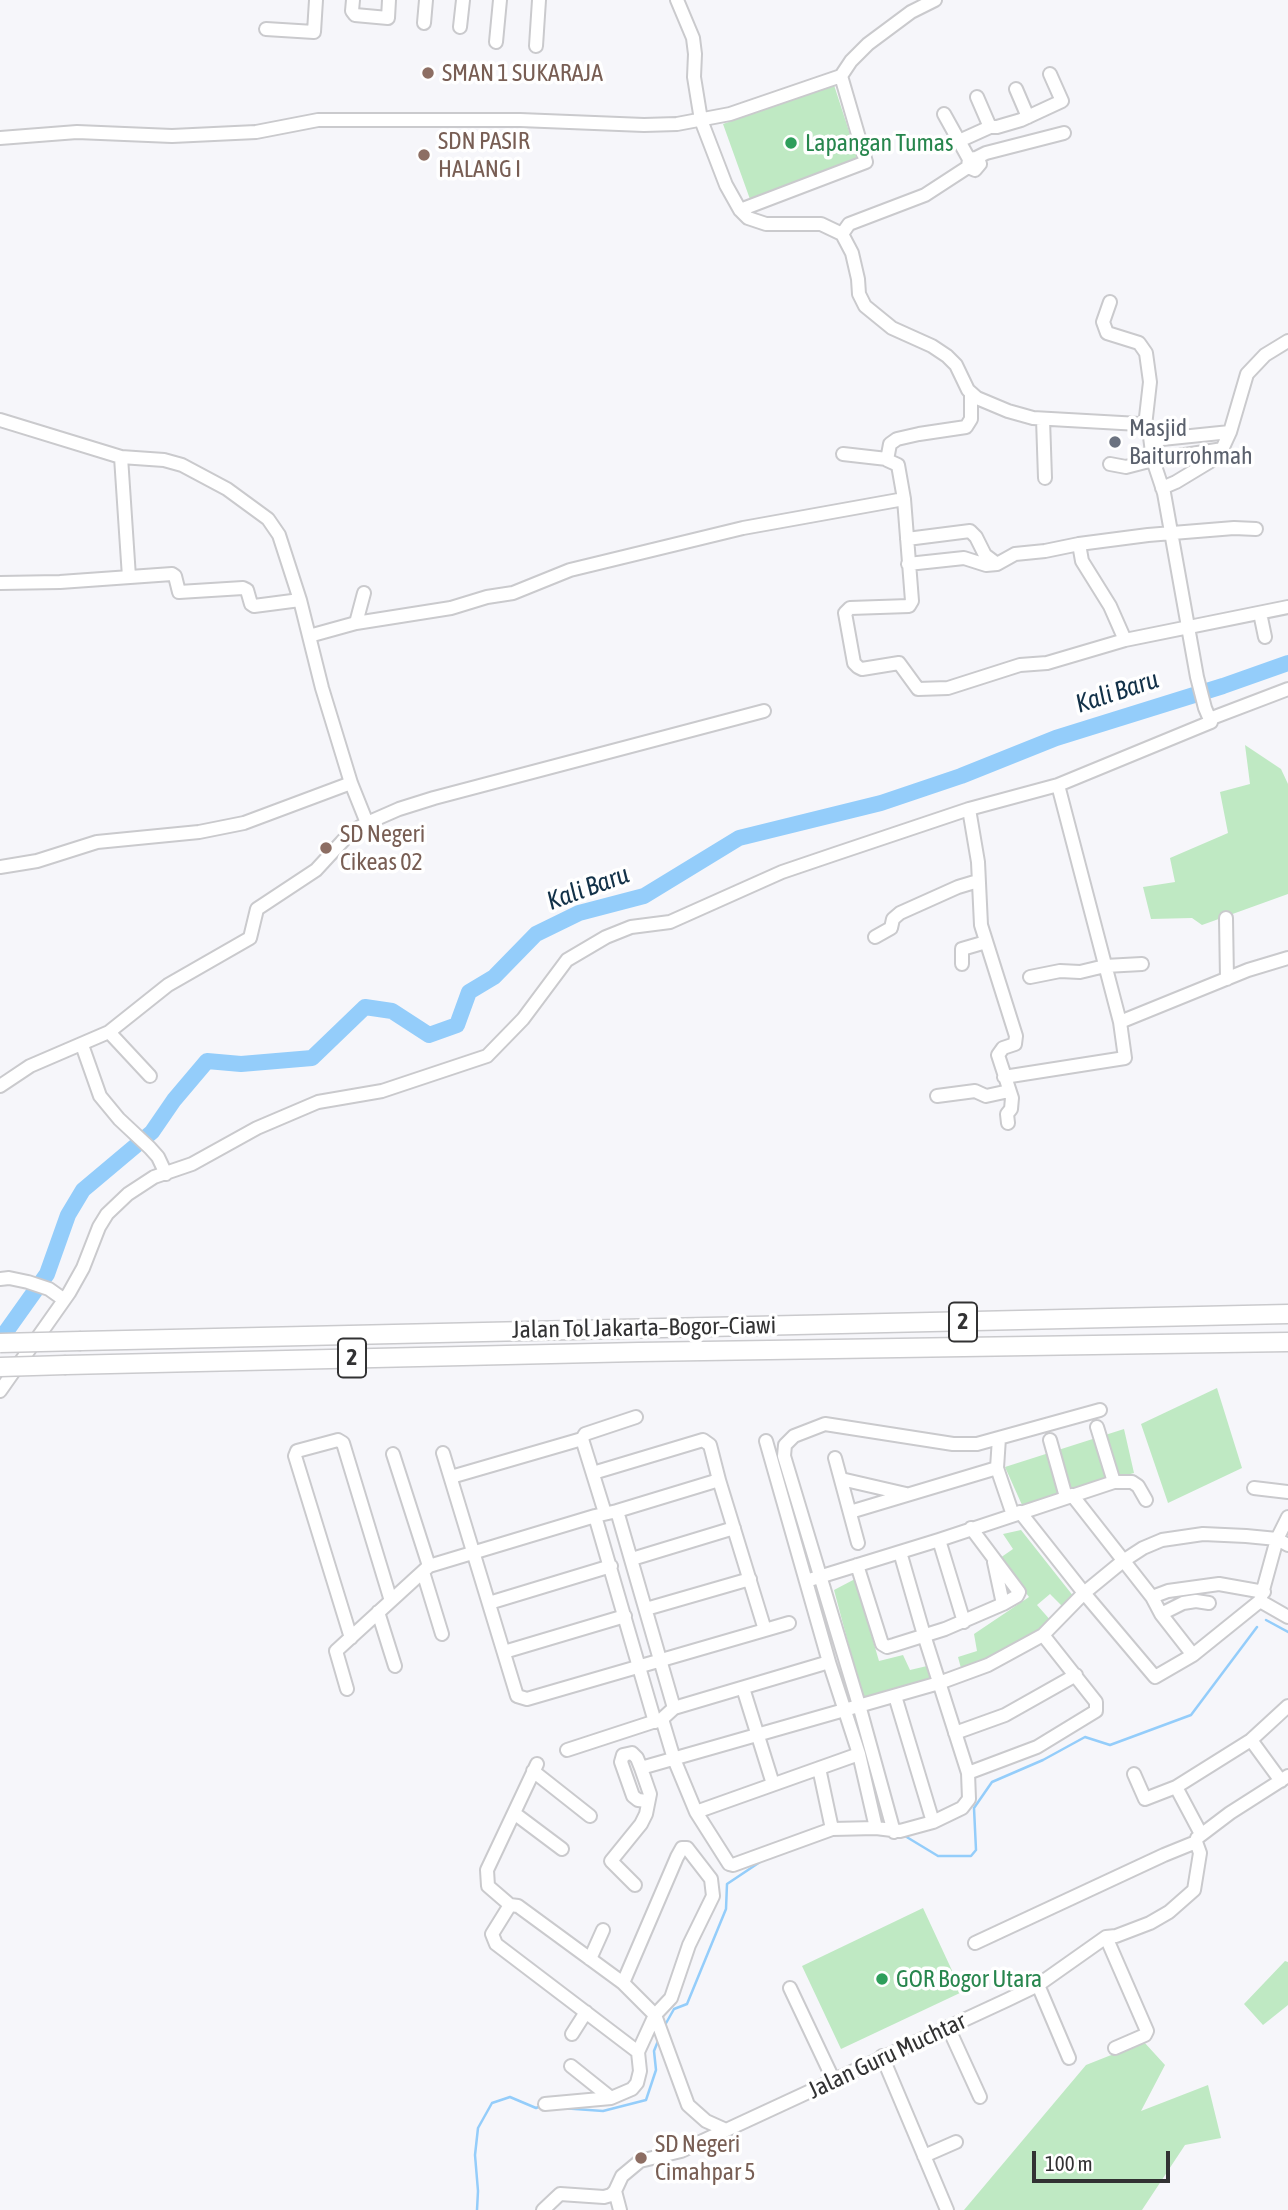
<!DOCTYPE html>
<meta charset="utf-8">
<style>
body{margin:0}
#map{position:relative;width:1288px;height:2210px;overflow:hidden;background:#f6f6fa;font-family:"Asap Condensed",sans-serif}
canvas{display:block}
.scale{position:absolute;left:1032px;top:2151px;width:138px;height:32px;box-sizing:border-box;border:4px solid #323233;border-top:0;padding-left:9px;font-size:21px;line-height:24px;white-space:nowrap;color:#323233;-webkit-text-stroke:5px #fff;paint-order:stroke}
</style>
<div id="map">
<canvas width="1288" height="2210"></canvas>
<div class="scale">100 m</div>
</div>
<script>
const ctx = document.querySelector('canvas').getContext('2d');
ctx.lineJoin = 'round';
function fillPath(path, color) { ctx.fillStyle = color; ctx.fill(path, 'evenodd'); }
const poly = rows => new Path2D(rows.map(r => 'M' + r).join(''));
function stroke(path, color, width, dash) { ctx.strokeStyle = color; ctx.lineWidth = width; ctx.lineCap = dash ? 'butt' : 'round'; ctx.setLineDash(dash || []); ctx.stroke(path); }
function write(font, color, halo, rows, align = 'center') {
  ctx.font = font + ' "Asap Condensed",sans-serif'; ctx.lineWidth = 7; ctx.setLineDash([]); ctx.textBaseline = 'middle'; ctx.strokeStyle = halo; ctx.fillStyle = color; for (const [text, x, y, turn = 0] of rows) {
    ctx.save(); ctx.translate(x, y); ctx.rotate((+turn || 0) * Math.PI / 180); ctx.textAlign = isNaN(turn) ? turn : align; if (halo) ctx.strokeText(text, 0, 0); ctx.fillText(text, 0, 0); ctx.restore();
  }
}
fillPath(poly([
 [834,85,859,162,751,202,723,124],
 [1245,745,1281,769,1288,784,1288,894,1202,925,1192,918,1151,919,1143,887,1175,882,1170,858,1228,833,1220,792,1250,784],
 [1217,1388,1242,1468,1168,1503,1141,1424],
 [1124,1429,1134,1473,1022,1505,1005,1467],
 [1021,1530,1074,1597,1063,1607,1050,1594,1037,1605,1052,1622,1037,1635,962,1672,958,1657,977,1651,974,1634,1029,1597,1000,1558,1013,1549,1003,1534],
 [855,1579,879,1661,903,1655,910,1670,927,1666,930,1680,863,1699,834,1590],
 [923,1908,962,1992,841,2049,802,1966],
 [1285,1961,1288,1962,1288,2005,1263,2025,1244,2004],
 [1144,2042,1165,2065,1141,2111,1208,2085,1221,2138,1185,2145,1142,2210,964,2210,1086,2065]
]), '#bfe9c3');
stroke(poly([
 [1266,1620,1288,1632],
 [863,1834,884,1835],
 [905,1836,938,1856,971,1856,976,1850,974,1808,992,1782,1043,1760,1085,1737,1110,1745,1191,1715,1257,1627],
 [665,2025,674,2009,687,2004,726,1909,727,1884,760,1862],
 [561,2108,603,2111,646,2100,656,2070,654,2051,658,2041],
 [477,2210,478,2191,475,2155,478,2128,492,2103,510,2097,536,2108,541,2106]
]), '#94cdfa', 2.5);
stroke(poly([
 [0,1340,47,1274,68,1215,83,1190,152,1132,174,1100,207,1061,241,1064,312,1058,365,1007,392,1011,429,1035,457,1025,469,992,494,977,536,934,579,913,644,896,739,838,881,803,961,776,1056,738,1223,686,1288,663]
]), '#94cdfa', 16);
const minor = poly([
 [353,0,352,11,355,15,388,18,389,0],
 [677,0,693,38,695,54,694,77,701,120,726,185,740,210,748,218,766,224,821,224,842,234,852,253,858,279,859,294,865,306,892,328,932,346,947,356,956,365,968,390,977,398,1008,411,1033,418,1139,424,1149,429,1153,460,1164,493,1197,677,1205,708,1211,722],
 [424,23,426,0],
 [460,27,463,0],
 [266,29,314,32,316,0],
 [496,42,500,0],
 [536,46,539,0],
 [1016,89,1028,117],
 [977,97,990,127],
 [944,114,959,141],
 [0,138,77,132,172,136,256,132,318,120,520,120,644,125,677,124,730,114,841,76],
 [976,158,986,153,1064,133],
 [969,159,959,141,990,127,997,127,1021,120,1062,101,1050,74],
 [740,210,866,162,841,76,851,61,868,44,911,12,935,0],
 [842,234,849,224,925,195,968,167,975,170,980,164,979,161,976,158,969,159,968,167],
 [1110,302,1103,322,1107,333,1139,343,1146,353,1150,382,1145,426],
 [1043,419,1045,478],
 [0,420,121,457,164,460,182,465,227,489,268,519,279,535,300,600,322,688,351,783,367,823],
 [1152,440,1230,432],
 [843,454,887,459],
 [121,457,129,577],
 [1110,464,1126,467,1153,460,1223,449],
 [1162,488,1176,482,1219,456,1230,432,1247,374,1265,355,1288,341],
 [904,499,898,465,887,460,890,444,897,439,919,434,966,427,971,419,971,393],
 [907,539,970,531,976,537,985,555,997,564],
 [1079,544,1082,561,1110,606,1125,640],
 [908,564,964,558,986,565,997,564,1015,554,1045,551,1079,544,1148,535,1234,528,1256,529],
 [0,583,60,582,172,574,175,576,179,592,243,588,247,590,251,604,254,606,300,600],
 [1260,613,1265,637],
 [356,623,451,608,487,597,513,593,570,570,743,528,904,499,912,601,909,606,850,608,845,613,854,663,858,667,862,669,899,663,918,689,948,688,1020,665,1047,663,1125,640,1288,607],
 [309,636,356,623,364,593],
 [969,809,978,862,981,925,1016,1036,1015,1044,1003,1048,998,1055,1012,1098,1011,1109,1007,1114,1008,1123],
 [0,867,37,861,97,842,199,832,244,823,351,783],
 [1226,918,1227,979],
 [875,937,891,928,893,919,900,913,958,887,978,881],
 [962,964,962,949,986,942],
 [1030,977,1060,971,1080,972,1105,966,1142,964],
 [1120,1022,1248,970,1288,958],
 [109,1032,150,1076],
 [82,1045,100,1096,119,1119,150,1148,158,1157,166,1174],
 [1004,1077,1125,1058,1120,1022,1058,785],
 [0,1086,30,1066,109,1032,168,985,250,938,257,909,316,870,351,832,367,823,399,809,434,798,764,711],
 [937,1096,975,1091,986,1096,1009,1091],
 [0,1279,9,1278,28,1282,49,1289,63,1299],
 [0,1391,69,1293,83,1268,99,1227,107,1214,128,1194,154,1177,192,1164,257,1128,318,1102,382,1091,487,1056,523,1019,567,960,606,937,631,927,670,922,782,872,835,854,969,809,1058,785,1211,722,1212,718,1288,689],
 [1097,1427,1114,1482],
 [999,1438,997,1468,1013,1515],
 [582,1439,605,1513],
 [1050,1440,1066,1497],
 [766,1441,829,1662],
 [443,1453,517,1696,527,1699,765,1630,719,1480,617,1511],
 [393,1454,429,1566],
 [835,1458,858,1543],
 [593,1473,703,1440,710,1445,719,1480],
 [451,1477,582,1439,585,1434,636,1417],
 [841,1479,906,1494],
 [1254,1488,1288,1492],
 [1072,1495,1152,1597,1161,1614,1193,1655],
 [850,1512,997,1468],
 [1020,1512,1084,1593,1155,1677,1193,1655,1260,1601,1277,1539,1288,1517],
 [939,1540,964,1622],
 [632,1559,734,1528],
 [994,1562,1003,1604],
 [857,1565,882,1644,887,1647,894,1645,945,1629,1003,1604,1017,1596,1019,1592,971,1528],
 [423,1572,442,1634],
 [806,1581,939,1540,1114,1482,1132,1482,1138,1486,1146,1500],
 [1152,1597,1168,1591,1219,1584,1264,1592],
 [1260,1601,1288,1617],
 [489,1603,611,1566],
 [646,1609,750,1579],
 [378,1612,395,1666],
 [1161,1614,1183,1603,1196,1601,1209,1603],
 [765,1630,789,1623],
 [351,1638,295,1456,297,1451,338,1440,343,1443,391,1601],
 [504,1652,625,1616],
 [743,1688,773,1784],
 [347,1689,336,1651,429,1566,595,1516],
 [895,1696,933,1822],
 [655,1722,595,1516,617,1511,674,1708],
 [955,1733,1005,1715,1076,1675],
 [1251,1740,1281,1781],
 [567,1750,662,1719],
 [641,1768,637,1758,632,1753,623,1755,621,1762,633,1796,638,1800,647,1801],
 [819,1768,832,1829],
 [533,1771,590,1816],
 [968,1773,1037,1747,1096,1711,1096,1702,1043,1635],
 [1134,1774,1145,1799,1176,1787],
 [696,1812,859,1754],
 [514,1813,562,1849],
 [876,1828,859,1754,829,1662,674,1708,662,1719,674,1759,696,1812,729,1864,733,1865,832,1829,876,1828,900,1831,933,1822,962,1808,969,1799,968,1773,924,1635,900,1552],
 [894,1832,859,1705,784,1456,785,1445,794,1436,825,1424,953,1444,977,1444,1100,1410],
 [1201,1834,1176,1787,1251,1740,1288,1706],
 [635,1885,611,1861,641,1824,646,1814,650,1794,641,1768,939,1683,988,1665,1043,1635,1084,1593,1123,1561,1143,1548,1162,1540,1203,1534,1246,1536,1277,1539,1288,1545],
 [510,1905,488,1886,487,1870,537,1764],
 [1106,1937,1147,2031,1145,2035,1115,2048],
 [975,1943,1164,1855,1196,1842],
 [590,1959,603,1930],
 [1038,1985,1069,2058],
 [790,1988,834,2081],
 [948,2027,980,2097],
 [572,2034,586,2012],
 [638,2052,496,1944,492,1934,510,1905,518,1906,623,1983,655,2015,688,2105,706,2121,726,2130],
 [882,2056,947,2210],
 [571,2066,611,2098],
 [545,2104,611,2098,632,2089,637,2083,640,2071,638,2052,655,2015,671,1998,689,1945,713,1896,711,1879,687,1848,682,1848,677,1857,623,1983],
 [924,2156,956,2142],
 [615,2191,620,2210],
 [543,2210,560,2194,604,2197,611,2195,615,2191,622,2176,640,2161,681,2151,1007,2000,1038,1985,1106,1937,1116,1936,1150,1923,1169,1912,1194,1890,1200,1853,1196,1842,1197,1838,1230,1813,1288,1776]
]);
const highway = poly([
 [81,1341,1288,1314],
 [66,1365,639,1352,1288,1342]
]);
stroke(minor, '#cacacd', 16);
stroke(highway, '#cacacd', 21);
stroke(minor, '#fff', 12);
stroke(highway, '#fff', 18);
const highwayBridge = poly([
 [0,1343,81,1341],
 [0,1367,66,1365]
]);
stroke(highwayBridge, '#cacacd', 21, []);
stroke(highwayBridge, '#fff', 18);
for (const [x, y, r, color] of [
 [428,73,7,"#8d6e63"],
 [791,143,7,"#2e9e5b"],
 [424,155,7,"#8d6e63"],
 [1115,442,7,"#6b7280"],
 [326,848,7,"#8d6e63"],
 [882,1979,7,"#2e9e5b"],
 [641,2158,7,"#8d6e63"]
]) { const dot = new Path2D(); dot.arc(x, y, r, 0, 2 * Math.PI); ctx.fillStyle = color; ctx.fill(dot); stroke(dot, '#fff', 2.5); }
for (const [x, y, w] of [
 [963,1322,28],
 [352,1358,28]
]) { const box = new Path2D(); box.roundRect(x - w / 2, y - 19.5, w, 39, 5); ctx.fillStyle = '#fff'; ctx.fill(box); stroke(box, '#323233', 2); }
write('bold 23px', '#323233', null, [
 ["2",963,1322],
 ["2",352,1358]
]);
write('24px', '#785e54', '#fff', [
 ["SMAN 1 SUKARAJA",442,73],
 ["SDN PASIR",438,141],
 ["HALANG I",438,169],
 ["SD Negeri",340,834],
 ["Cikeas 02",340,862],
 ["SD Negeri",655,2144],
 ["Cimahpar 5",655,2172]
], 'left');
write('24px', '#27864d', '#fff', [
 ["Lapangan Tumas",805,143],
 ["GOR Bogor Utara",896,1979]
], 'left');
write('24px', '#5b616d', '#fff', [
 ["Masjid",1129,428],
 ["Baiturrohmah",1129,456]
], 'left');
write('24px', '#323233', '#fff', [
 ["Jalan Tol Jakarta–Bogor–Ciawi",644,1328,-1],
 ["Jalan Guru Muchtar",887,2056,-25]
]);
write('italic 26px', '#123148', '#fff', [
 ["Kali Baru",1117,692,-18],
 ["Kali Baru",588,888,-20]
]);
</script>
